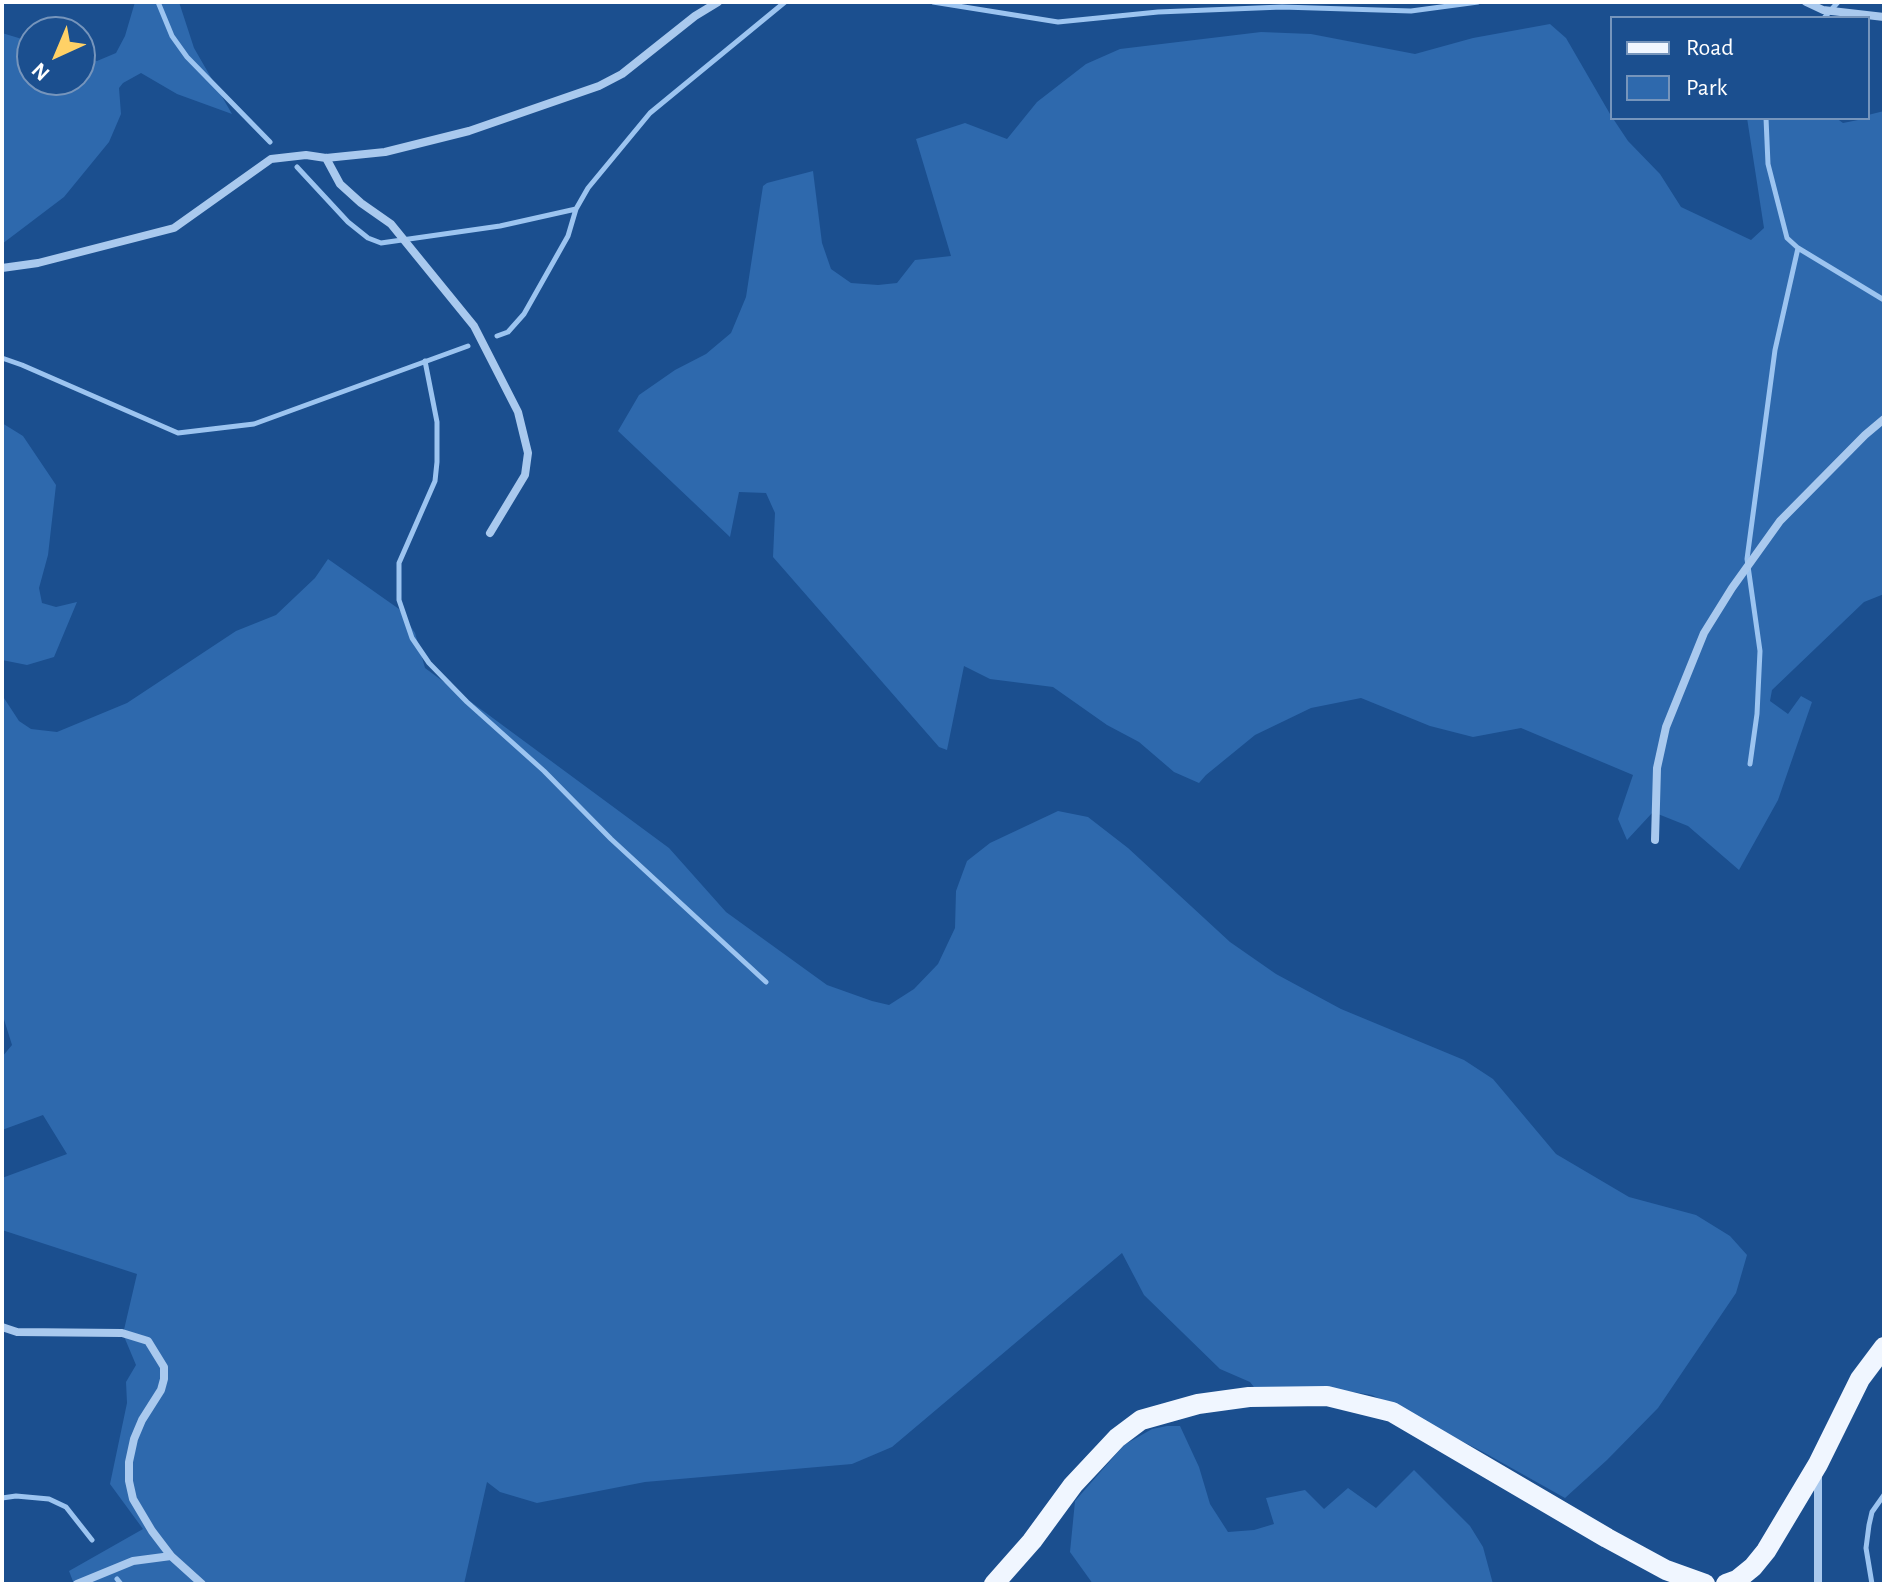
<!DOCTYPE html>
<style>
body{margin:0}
#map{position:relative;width:1886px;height:1586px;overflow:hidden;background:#1b4f8f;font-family:"Alegreya Sans",sans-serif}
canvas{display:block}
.frame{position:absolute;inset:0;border:4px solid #fff;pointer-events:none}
.legend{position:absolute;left:1610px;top:16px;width:260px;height:104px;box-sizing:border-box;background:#1b4f8f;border:2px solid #7695bc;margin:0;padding:10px 14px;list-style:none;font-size:24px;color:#fff}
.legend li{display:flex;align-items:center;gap:16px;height:40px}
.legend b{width:40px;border:2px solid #7695bc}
.north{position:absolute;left:16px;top:16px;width:80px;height:80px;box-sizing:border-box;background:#1b4f8f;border:2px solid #7695bc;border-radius:50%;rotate:224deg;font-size:22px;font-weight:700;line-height:32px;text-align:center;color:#fff}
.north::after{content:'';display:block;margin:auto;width:28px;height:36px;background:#ffd166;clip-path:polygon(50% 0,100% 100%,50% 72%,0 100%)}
</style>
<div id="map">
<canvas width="1886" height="1586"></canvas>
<div class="frame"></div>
<ul class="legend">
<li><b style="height:10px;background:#f0f6ff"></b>Road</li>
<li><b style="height:22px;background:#2e69ad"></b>Park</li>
</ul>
<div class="north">N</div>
</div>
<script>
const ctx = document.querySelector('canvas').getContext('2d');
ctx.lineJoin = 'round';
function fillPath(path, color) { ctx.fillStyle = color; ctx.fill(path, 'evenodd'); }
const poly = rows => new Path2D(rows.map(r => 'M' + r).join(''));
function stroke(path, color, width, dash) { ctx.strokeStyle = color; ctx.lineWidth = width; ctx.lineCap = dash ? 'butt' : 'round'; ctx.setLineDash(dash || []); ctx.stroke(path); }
fillPath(poly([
 [135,2,179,2,194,48,232,114,177,94,141,73,123,83,119,88,121,114,109,142,64,197,2,244,2,33,32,42,32,80,80,80,80,56,97,61,116,53,125,36],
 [1550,24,1566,38,1610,114,1628,141,1660,174,1681,207,1751,240,1764,228,1747,118,1836,118,1843,123,1868,118,1868,115,1884,111,1884,594,1864,602,1772,690,1770,701,1788,714,1801,696,1812,702,1778,800,1739,870,1688,826,1653,812,1627,840,1618,819,1633,775,1521,728,1473,737,1430,726,1361,698,1311,708,1255,735,1206,775,1199,783,1174,772,1139,742,1107,725,1053,687,990,679,964,666,947,750,939,747,773,557,775,513,766,493,739,492,730,537,618,431,639,395,675,370,706,354,731,333,746,297,763,186,767,183,813,171,822,243,831,269,851,283,878,285,897,283,915,260,951,256,916,139,965,123,1007,139,1037,102,1086,64,1120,49,1261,32,1311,34,1415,54,1473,38],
 [2,423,23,436,56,485,48,555,39,588,42,603,56,607,77,602,54,657,27,665,2,660],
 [328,559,399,609,415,633,425,668,669,848,726,912,827,985,872,1001,889,1005,914,989,938,964,955,928,956,891,967,861,990,843,1058,811,1088,817,1128,848,1230,942,1276,974,1341,1009,1464,1060,1493,1079,1556,1154,1629,1197,1696,1215,1730,1236,1747,1255,1736,1293,1658,1408,1607,1460,1565,1498,1483,1452,1372,1395,1327,1388,1257,1391,1250,1382,1220,1369,1144,1295,1122,1253,892,1447,852,1464,645,1482,537,1503,500,1492,487,1482,464,1584,74,1584,69,1571,143,1529,110,1484,127,1403,126,1382,136,1365,123,1334,137,1274,2,1230,2,1178,67,1154,43,1115,2,1130,2,1057,12,1045,2,1013,2,695,19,721,31,729,57,732,127,703,236,631,276,615,315,578],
 [1167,1426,1180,1426,1199,1467,1210,1504,1228,1532,1254,1530,1274,1524,1266,1498,1305,1490,1324,1509,1348,1488,1376,1508,1414,1470,1470,1526,1483,1547,1493,1584,1093,1584,1070,1552,1075,1501,1124,1445,1152,1429]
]), '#2e69ad');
stroke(poly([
 [158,2,172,36,187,57,270,142],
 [933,2,1058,22,1158,12,1282,7,1411,11,1478,2],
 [1824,18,1838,2],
 [1766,118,1768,164,1787,238,1798,248,1884,300],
 [297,167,348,222,368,238,381,243,500,226,576,209],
 [497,336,508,332,524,314,568,236,576,209,588,188,650,113,785,2],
 [2,358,22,365,178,433,254,424,468,346],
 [425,361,437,422,437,462,435,481,399,563,399,600,412,638,429,663,467,702,544,771,611,839,766,982],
 [1750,764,1757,714,1760,651,1747,559,1775,350,1798,248],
 [2,1498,16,1496,49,1499,66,1507,92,1540],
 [117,1579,121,1584],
 [1872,1584,1866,1548,1869,1525,1872,1512,1884,1495]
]), '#9cc4f0', 5);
stroke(poly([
 [1806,2,1823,10,1884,17],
 [326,158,340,184,361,203,391,224,474,326,518,412,528,453,525,475,490,533],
 [2,268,38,263,174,228,271,159,306,155,326,158,385,152,469,131,599,86,622,74,695,16,718,2],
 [1655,840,1657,768,1666,727,1704,633,1732,588,1780,521,1865,435,1884,419],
 [2,1327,17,1332,122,1333,148,1341,164,1367,164,1379,161,1390,142,1420,134,1439,129,1462,129,1481,133,1499,152,1531,171,1556,202,1584],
 [77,1584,133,1561,171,1556],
 [1818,1584,1818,1477]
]), '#a9c9ee', 8);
stroke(poly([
 [994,1584,1032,1541,1073,1485,1117,1438,1141,1420,1198,1404,1249,1397,1327,1396,1392,1412,1607,1538,1666,1570,1705,1584],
 [1726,1584,1737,1580,1753,1567,1766,1551,1818,1464,1860,1379,1884,1347]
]), '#f0f6ff', 20);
</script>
